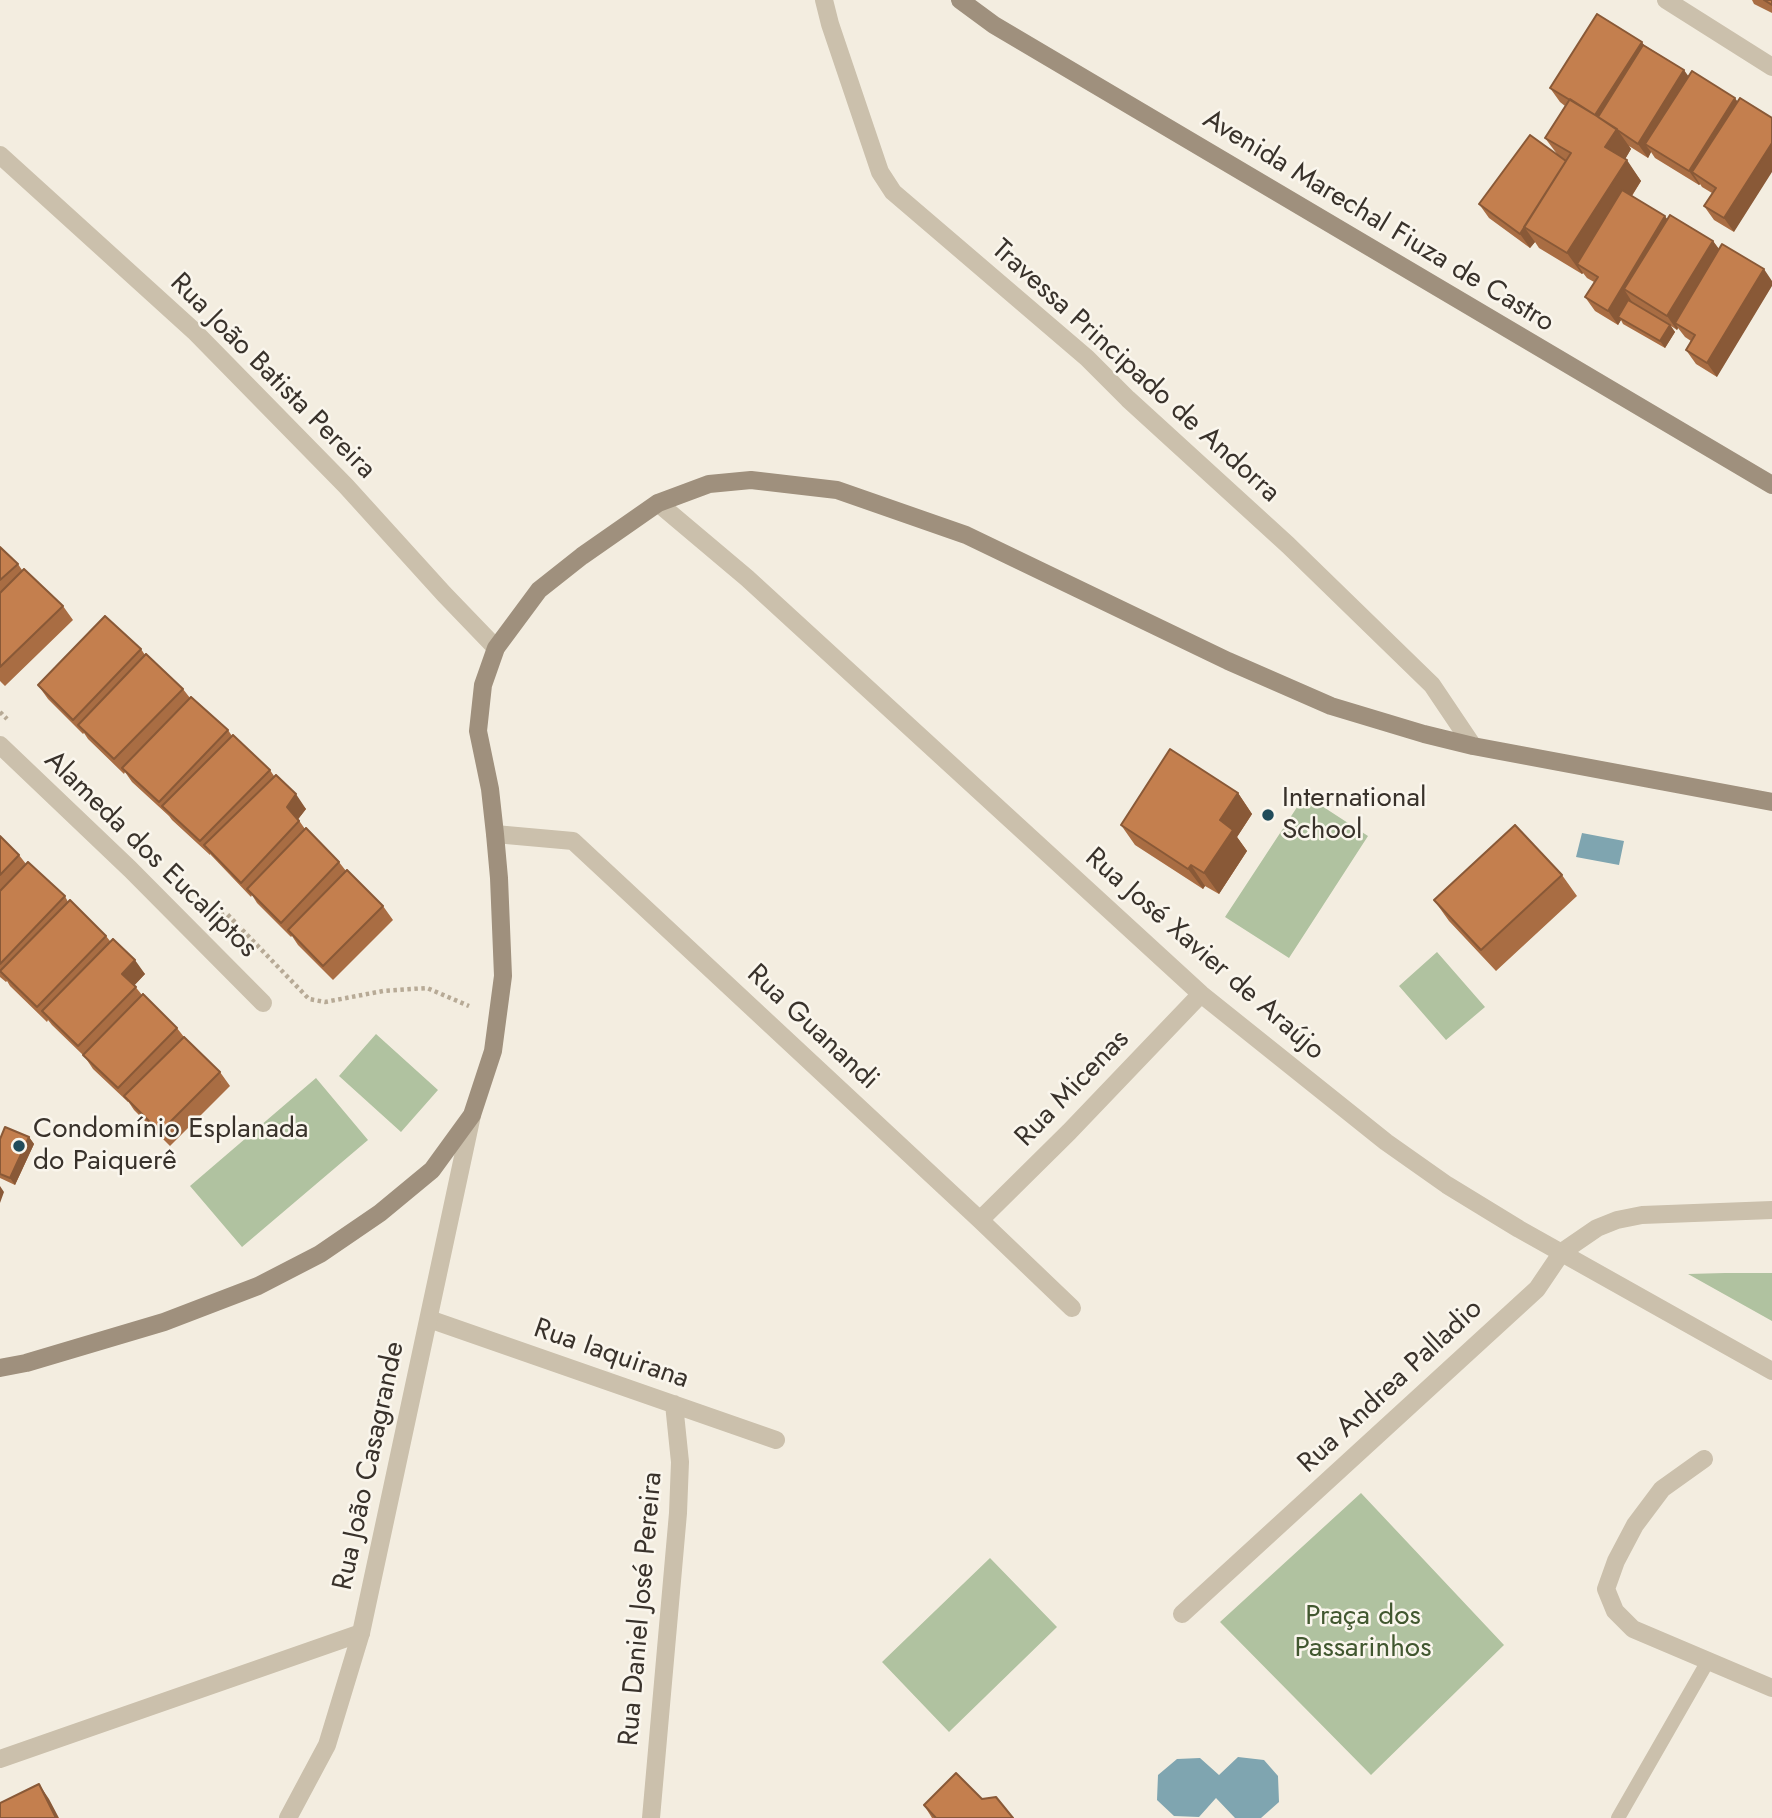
<!DOCTYPE html>
<meta charset="utf-8">
<style>
body{margin:0}
canvas{display:block;background:#f3ede0}
</style>
<canvas width="1772" height="1818"></canvas>
<script>
const ctx = document.querySelector('canvas').getContext('2d');
ctx.lineJoin = 'round';
function fillPath(path, color) { ctx.fillStyle = color; ctx.fill(path, 'evenodd'); }
const poly = rows => new Path2D(rows.map(r => 'M' + r).join(''));
function stroke(path, color, width, dash) { ctx.strokeStyle = color; ctx.lineWidth = width; ctx.lineCap = dash ? 'butt' : 'round'; ctx.setLineDash(dash || []); ctx.stroke(path); }
function write(font, color, halo, rows, align = 'center') {
  ctx.font = font + ' Jost,sans-serif'; ctx.lineWidth = 5; ctx.setLineDash([]); ctx.textBaseline = 'middle'; ctx.strokeStyle = halo; ctx.fillStyle = color; for (const [text, x, y, turn = 0] of rows) {
    ctx.save(); ctx.translate(x, y); ctx.rotate((+turn || 0) * Math.PI / 180); ctx.textAlign = isNaN(turn) ? turn : align; if (halo) ctx.strokeText(text, 0, 0); ctx.fillText(text, 0, 0); ctx.restore();
  }
}
fillPath(poly([
 [1305,795,1368,836,1289,958,1225,917],
 [1437,952,1485,1007,1446,1040,1399,986],
 [376,1034,438,1090,401,1132,339,1076],
 [316,1078,368,1140,242,1247,190,1186],
 [1772,1273,1772,1321,1688,1274,1725,1273],
 [1361,1493,1504,1645,1371,1775,1220,1622],
 [990,1558,1057,1627,949,1732,882,1662]
]), '#b0c2a0');
fillPath(poly([
 [1582,833,1624,841,1619,865,1576,857],
 [1238,1757,1264,1760,1278,1776,1279,1802,1261,1818,1235,1818,1216,1798,1199,1817,1174,1816,1157,1800,1158,1775,1177,1759,1200,1758,1219,1775]
]), '#7fa5b0');
stroke(poly([
 [0,712,7,719],
 [214,916,227,914,309,999,325,1002,383,991,427,988,469,1006]
]), '#b7aa96', 4.5, [3.5, 3.5]);
stroke(poly([
 [1618,1818,1708,1661]
]), '#cbc0ac', 14);
stroke(poly([
 [824,0,830,24,880,172,893,192,1087,358,1128,399,1288,545,1432,685,1473,746]
]), '#cbc0ac', 18);
stroke(poly([
 [1666,0,1772,67],
 [0,155,194,331,346,486,444,594,496,648],
 [658,503,747,578,1201,994,1386,1142,1447,1185,1519,1229,1772,1371],
 [0,745,130,869,263,1003],
 [495,834,573,841,980,1220,1072,1308],
 [980,1220,1069,1132,1201,994],
 [429,1319,776,1440],
 [1704,1459,1662,1489,1635,1525,1616,1561,1606,1589,1615,1611,1633,1629,1772,1688],
 [1182,1614,1537,1289,1562,1252,1597,1228,1617,1220,1642,1215,1772,1210],
 [0,1759,361,1633],
 [651,1818,678,1513,680,1462,674,1404]
]), '#cbc0ac', 18);
stroke(poly([
 [288,1818,327,1745,361,1633,472,1115]
]), '#cbc0ac', 18);
stroke(poly([
 [960,0,994,25,1772,485],
 [0,1368,26,1363,164,1322,258,1286,320,1254,380,1213,432,1170,472,1115,493,1051,503,976,499,878,495,834,490,789,478,731,483,685,496,648,539,590,582,556,658,503,709,484,751,480,837,490,966,535,1228,661,1331,706,1424,734,1473,746,1772,802]
]), '#9f907d', 18);
fillPath(poly([
 [1752,0,1772,0,1772,13,1754,4],
 [1644,45,1684,70,1734,232,1714,220,1704,206,1712,193,1702,187,1700,184,1699,185,1655,158,1651,152,1648,158,1629,146,1631,149,1625,159,1641,181,1632,196,1667,219,1713,241,1719,249,1717,377,1696,364,1686,350,1691,341,1685,337,1678,328,1677,330,1671,326,1675,332,1665,348,1623,324,1621,320,1618,325,1595,311,1585,297,1594,282,1587,278,1583,273,1582,274,1539,248,1535,242,1530,248,1489,218,1479,204,1557,154,1545,138,1565,106,1560,102,1550,88],
 [0,547,18,564,22,570,63,606,73,620,5,686,0,681],
 [141,649,145,655,183,689,190,698,228,730,232,736,270,770,274,776,306,809,298,819,305,829,339,862,346,871,383,906,393,920,333,980,298,945,292,936,291,937,257,903,252,895,251,897,210,854,210,855,172,820,169,816,132,782,125,772,124,774,88,739,84,733,83,734,48,699,38,685],
 [1238,793,1252,814,1237,837,1247,851,1219,894,1205,886,1203,889,1135,845,1121,825],
 [0,836,19,855,26,864,65,896,68,902,106,936,110,941,145,974,134,985,142,995,177,1028,184,1037,220,1072,230,1086,170,1146,134,1110,128,1101,128,1102,93,1069,85,1057,52,1025,48,1020,47,1022,10,986,7,981,6,982,0,977],
 [1562,875,1577,896,1496,971,1449,921,1434,900],
 [29,1137,34,1144,15,1185,0,1178,0,1139],
 [982,1799,1014,1818,932,1818,924,1805]
]), '#a96d43');
fillPath(poly([
 [1642,42,1651,56,1598,118,1595,116],
 [1684,70,1694,84,1645,144,1651,152,1648,158,1638,144],
 [1735,98,1745,112,1692,172,1700,184,1699,185,1689,171],
 [1617,129,1631,149,1620,168,1605,147],
 [1772,143,1772,172,1734,232,1724,218],
 [1627,160,1641,181,1585,269,1577,264,1583,273,1582,274,1567,253],
 [1665,216,1675,230,1624,289,1632,302,1622,319,1618,317,1621,320,1618,325,1608,311],
 [1525,228,1535,242,1530,248,1520,234],
 [1713,241,1723,255,1675,323,1678,328,1677,330,1667,316],
 [1764,269,1772,281,1772,286,1717,377,1707,363],
 [1670,325,1675,332,1665,348,1660,341],
 [1238,793,1252,814,1237,837,1247,851,1219,894,1204,873,1220,820],
 [296,794,306,809,296,822,287,807],
 [1191,865,1205,886,1203,889,1188,869],
 [135,960,145,974,132,988,122,974],
 [29,1137,34,1144,15,1185,10,1178],
 [0,1186,4,1192,0,1203],
 [39,1784,49,1799,59,1818,56,1818]
]), '#895937');
const building = poly([
 [1764,0,1772,0,1772,5,1764,0],
 [1597,14,1642,42,1595,115,1550,88,1597,14],
 [1643,45,1684,70,1638,144,1598,117,1643,45],
 [1692,71,1735,98,1689,171,1645,144,1692,71],
 [1740,98,1772,118,1772,143,1724,218,1704,206,1716,188,1692,172,1740,98],
 [1570,99,1617,129,1605,147,1627,160,1567,253,1524,227,1571,153,1545,138,1570,99],
 [1530,135,1566,161,1520,234,1479,204,1530,135],
 [1622,190,1665,216,1608,311,1585,297,1598,277,1577,264,1622,190],
 [1670,215,1713,241,1667,316,1624,289,1670,215],
 [1722,244,1764,269,1707,363,1686,350,1695,335,1675,323,1722,244],
 [1628,300,1670,325,1660,341,1618,317,1628,300],
 [0,547,18,564,0,580,0,547],
 [24,569,63,606,0,667,0,593,24,569],
 [105,616,141,649,73,720,38,685,105,616],
 [146,654,183,689,114,759,78,725,146,654],
 [191,697,228,730,159,802,122,768,191,697],
 [233,735,270,770,200,841,162,806,233,735],
 [1170,749,1238,793,1220,820,1233,830,1204,873,1191,865,1188,869,1121,825,1170,749],
 [276,775,296,794,287,807,299,821,241,883,204,845,276,775],
 [1515,825,1562,875,1481,950,1434,900,1515,825],
 [306,828,339,862,281,923,247,889,306,828],
 [0,836,19,855,0,875,0,836],
 [28,862,65,896,0,964,0,891,28,862],
 [347,870,383,906,323,966,288,930,347,870],
 [70,900,106,936,37,1007,0,971,70,900],
 [113,939,135,960,122,974,136,987,78,1046,42,1011,113,939],
 [143,994,177,1028,118,1088,83,1055,143,994],
 [184,1037,220,1072,160,1132,124,1096,184,1037],
 [5,1127,29,1137,10,1178,0,1174,0,1139,5,1127],
 [956,1773,982,1799,996,1797,1013,1818,936,1818,924,1805,956,1773],
 [39,1784,56,1818,0,1818,0,1803,39,1784]
]);
fillPath(building, '#c47f4e');
stroke(building, '#895937', 2);
for (const [x, y, r, color] of [
 [1268,815,7,"#214c5b"],
 [19,1146,7,"#214c5b"]
]) { const dot = new Path2D(); dot.arc(x, y, r, 0, 2 * Math.PI); ctx.fillStyle = color; ctx.fill(dot); stroke(dot, '#faf6ed', 2.5); }
write('28px', '#39322b', '#faf6ed', [
 ["Avenida Marechal Fiuza de Castro",1378,222,31],
 ["Travessa Principado de Andorra",1135,372,42],
 ["Rua João Batista Pereira",272,377,45],
 ["Alameda dos Eucaliptos",150,855,44],
 ["Rua José Xavier de Araújo",1204,955,41],
 ["Rua Guanandi",812,1028,43],
 ["Rua Micenas",1073,1089,-46],
 ["Rua Iaquirana",611,1355,19],
 ["Rua Andrea Palladio",1391,1387,-43],
 ["Rua João Casagrande",370,1466,-78],
 ["Rua Daniel José Pereira",642,1609,-85]
]);
write('28px', '#39322b', '#faf6ed', [
 ["International",1282,799],
 ["School",1282,831],
 ["Condomínio Esplanada",33,1130],
 ["do Paiquerê",33,1162]
], 'left');
write('28px', '#41572f', '#faf6ed', [
 ["Praça dos",1363,1617],
 ["Passarinhos",1363,1649]
]);
</script>
